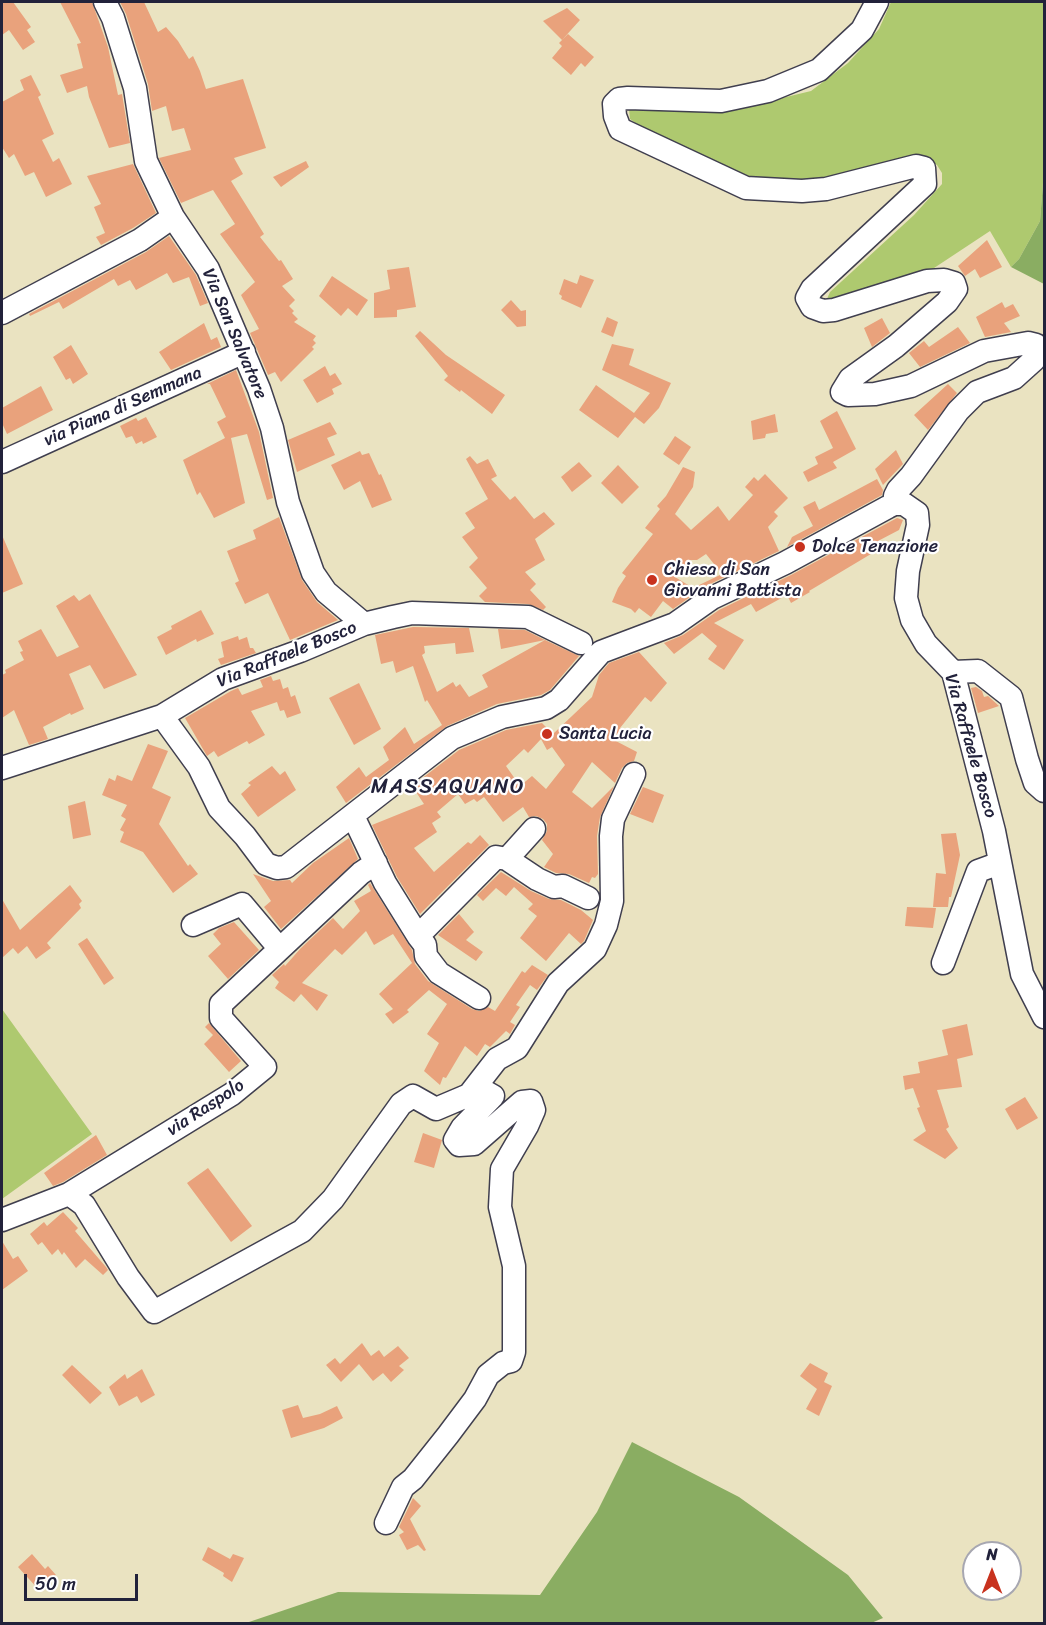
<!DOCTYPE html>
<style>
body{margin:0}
#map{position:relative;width:1046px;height:1625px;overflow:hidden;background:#eae3c1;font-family:Sriracha,sans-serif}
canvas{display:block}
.frame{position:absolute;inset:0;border:3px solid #22223b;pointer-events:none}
.north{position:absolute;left:962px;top:1541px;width:60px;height:60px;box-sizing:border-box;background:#fff;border:2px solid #a7a7b1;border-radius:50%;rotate:0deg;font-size:16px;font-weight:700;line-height:24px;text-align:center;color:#22223b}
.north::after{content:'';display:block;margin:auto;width:21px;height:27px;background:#c8321e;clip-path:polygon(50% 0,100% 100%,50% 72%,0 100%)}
.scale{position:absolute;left:24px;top:1574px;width:114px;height:27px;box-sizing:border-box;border:3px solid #22223b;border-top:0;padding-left:8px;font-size:18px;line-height:21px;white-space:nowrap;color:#22223b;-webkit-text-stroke:4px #fff;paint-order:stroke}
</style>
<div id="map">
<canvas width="1046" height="1625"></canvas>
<div class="frame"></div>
<div class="north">N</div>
<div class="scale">50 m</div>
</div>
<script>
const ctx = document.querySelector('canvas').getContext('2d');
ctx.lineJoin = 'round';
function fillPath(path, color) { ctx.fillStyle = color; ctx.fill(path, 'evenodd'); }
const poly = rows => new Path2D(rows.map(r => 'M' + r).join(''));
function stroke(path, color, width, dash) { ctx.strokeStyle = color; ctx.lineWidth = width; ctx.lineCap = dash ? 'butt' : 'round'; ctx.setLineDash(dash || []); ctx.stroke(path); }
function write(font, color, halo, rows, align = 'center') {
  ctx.font = font + ' Sriracha,sans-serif'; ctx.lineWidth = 4.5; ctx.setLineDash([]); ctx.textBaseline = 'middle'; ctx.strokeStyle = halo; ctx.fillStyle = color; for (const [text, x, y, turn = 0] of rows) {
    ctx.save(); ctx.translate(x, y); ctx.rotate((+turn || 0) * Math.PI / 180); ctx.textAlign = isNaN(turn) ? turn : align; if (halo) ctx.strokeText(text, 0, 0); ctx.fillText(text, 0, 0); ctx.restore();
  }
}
fillPath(poly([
 [891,2,1044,2,1044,170,1040,221,1019,259,1011,267,990,231,925,274,826,301,830,292,914,215,942,184,942,173,937,165,928,160,827,183,762,184,649,133,630,119,629,109,680,110,745,107,811,91,848,63,879,29],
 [2,1009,92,1134,2,1199]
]), '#aec96f');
fillPath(poly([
 [1044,170,1044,284,1011,267,1019,259,1040,221],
 [632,1442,739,1497,848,1575,883,1618,869,1624,246,1623,338,1592,540,1595,597,1512]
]), '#8aad62');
fillPath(poly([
 [2,2,13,2,31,27,27,30,35,42,23,50,9,30,2,35],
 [60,2,92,2,108,47,118,95,122,94,130,143,109,148,89,97,87,86,67,93,60,75,83,68,77,44,81,43],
 [120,2,144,2,158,32,166,27,178,41,189,59,193,56,200,71,206,89,243,79,266,148,234,158,243,174,231,181,264,234,260,237,279,261,281,260,293,279,282,286,295,300,289,306,294,311,292,313,298,319,294,322,316,336,313,340,316,343,312,347,314,349,281,382,275,372,268,375,250,333,259,329,241,295,255,282,220,234,235,224,213,190,181,203,159,158,191,150,184,128,172,131,166,106,152,111,148,84,126,14],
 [567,8,580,20,562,40,543,21],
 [568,34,594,57,585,67,581,63,571,75,552,58,562,46,559,43],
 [31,75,41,95,38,97,54,134,42,140,53,162,59,158,72,184,46,197,34,172,25,176,14,154,9,158,2,147,2,102,24,90,20,80],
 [306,161,309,167,281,187,273,177],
 [133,164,156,213,133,228,101,245,96,237,105,233,94,207,101,204,87,176],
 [169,236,196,275,208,303,200,306,189,277,173,283,167,273,136,290,130,280,118,286,114,279,63,309,59,302,30,316,29,314,146,252],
 [987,240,1002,267,980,278,975,269,965,276,958,266],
 [409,267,416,307,397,310,397,317,374,318,374,293,390,289,387,270],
 [580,275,594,280,581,308,561,299,562,296,559,294,564,279,577,284],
 [332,276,368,300,357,316,348,308,341,316,319,296],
 [511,300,521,311,526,310,526,326,517,327,501,310],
 [1002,302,1005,308,1013,304,1020,316,1004,323,1011,332,985,337,976,317],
 [607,317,618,322,613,337,601,332],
 [882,318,890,333,872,347,864,328],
 [204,323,211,340,217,337,221,347,171,370,159,352],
 [958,327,970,343,920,367,909,353,924,341,929,347],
 [420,331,446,355,505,395,492,414,461,390,460,392,444,380,448,376,415,336],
 [612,344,634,349,629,365,671,383,659,408,644,424,635,417,618,438,579,410,596,385,634,413,650,393,602,370],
 [71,345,88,374,73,384,70,378,66,380,53,357],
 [325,366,330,376,335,373,342,384,332,389,334,394,317,403,303,380],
 [236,370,259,432,273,498,267,500,247,434,231,438,245,503,214,518,200,492,197,495,183,460,225,438,217,422,226,417,210,384,207,384],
 [948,384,957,393,928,430,914,415],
 [41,386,53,410,7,434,2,423,2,408],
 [837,411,856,449,833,462,837,468,808,482,803,472,818,464,815,457,833,448,820,421],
 [775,414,778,432,766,434,765,438,753,440,751,421],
 [146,417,157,437,143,444,142,441,136,444,132,436,126,438,120,426,136,418,138,421],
 [330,422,337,434,327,438,335,455,297,472,288,440],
 [675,436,691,447,679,465,663,454],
 [896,450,903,464,883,485,875,469],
 [360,451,362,455,369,453,379,475,381,474,392,500,372,508,360,481,344,490,331,465],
 [470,456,477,464,488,459,497,476,491,479,510,500,515,496,534,519,544,512,555,524,535,539,545,560,525,572,536,584,530,590,546,607,543,610,528,604,485,602,479,596,487,588,469,567,478,558,462,537,475,528,465,513,488,499,466,459],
 [579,462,592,476,572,492,561,477],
 [618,465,639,487,622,504,601,483],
 [683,467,695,472,693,487,675,514,691,530,718,506,729,521,753,495,745,487,754,477,758,481,765,474,788,498,774,512,778,516,768,527,779,551,706,586,673,609,663,601,651,617,639,608,635,613,631,609,612,602,618,588,626,576,622,573,653,534,645,528,660,509,657,506,666,496],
 [706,554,722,574,693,588,675,577,691,560,697,560],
 [877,479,883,490,882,495,787,547,792,537,813,526,803,507,815,501,819,510],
 [279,517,302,580,317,602,338,620,290,640,268,593,245,604,235,583,239,581,227,551,256,539,253,530],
 [897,518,903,520,899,530,878,541,881,548,809,591,810,592,791,603,787,595,756,612,751,604,714,623,744,640,724,670,708,659,717,646,702,633,674,654,664,643,683,635,719,610,791,575],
 [2,535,23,584,2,593],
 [90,594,137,675,104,689,90,665,69,674,84,709,71,715,70,713,43,727,48,739,29,745,14,710,2,718,2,675,6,673,5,670,24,660,20,652,23,651,18,641,41,629,57,657,79,647,56,606,74,595,79,601],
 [201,610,214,634,197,642,196,639,166,655,157,637,172,629,171,626],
 [413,627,469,628,474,652,456,654,455,643,424,646,425,653,422,655,437,692,453,682,456,687,460,684,469,697,488,687,482,675,545,640,579,656,550,690,541,695,497,704,447,726,346,803,336,787,359,767,366,777,389,760,383,747,405,727,414,744,442,725,427,700,425,702,413,666,396,673,393,661,381,664,375,635],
 [498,629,525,630,545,640,501,649],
 [238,636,239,640,247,637,250,648,253,648,256,653,221,665,218,659,224,657,221,642],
 [639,652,667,683,651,702,645,697,620,728,622,729,612,739,637,752,634,761,627,763,622,768,615,783,592,762,572,792,592,808,614,786,600,817,597,836,598,874,595,878,592,877,589,883,569,874,556,873,544,867,553,854,542,840,547,831,547,824,543,819,536,816,529,817,523,807,503,822,484,797,477,802,474,799,465,804,458,794,437,812,441,817,432,823,437,832,414,848,434,872,468,842,471,844,480,835,489,845,420,914,397,877,372,825,424,804,412,786,459,750,506,730,542,723,553,734,592,697,599,675,609,663],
 [541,739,547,750,552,747,565,765,546,789,532,776,520,786,506,766,524,749,528,753],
 [271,676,273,681,280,679,283,689,288,687,291,697,295,695,301,713,287,718,284,710,280,711,277,702,251,711,265,735,249,744,247,741,218,757,214,751,207,756,185,718,231,691,238,688,242,695,263,687,260,680],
 [359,683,381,729,354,745,329,698],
 [976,687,982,691,984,697,988,696,999,706,978,713,971,688],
 [148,744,168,751,152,788,171,797,159,824,188,866,190,864,198,874,173,893,143,852,120,842,124,832,120,830,126,819,121,816,127,805,102,795,109,778,115,781,117,775,132,781],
 [272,766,280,775,285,771,296,790,258,817,241,794,251,785,248,783],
 [643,787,664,795,653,823,630,814],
 [85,801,91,835,73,839,68,806],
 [956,833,960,855,951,897,949,897,948,907,933,907,936,873,946,874,941,834],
 [349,838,358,859,281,929,264,907,271,901,253,874,273,881,290,880,292,883,313,863],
 [501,872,531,891,549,899,561,900,581,910,593,920,584,941,581,944,569,933,546,961,520,938,537,916,528,909,533,904,514,887,506,896,496,888,483,901,477,895],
 [370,883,412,950,415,964,428,981,472,1009,479,1011,488,1007,495,1011,522,971,525,973,532,965,548,975,537,990,530,985,516,1005,520,1007,510,1022,515,1025,510,1034,506,1031,490,1047,485,1044,477,1056,465,1046,446,1078,443,1077,440,1085,424,1071,439,1043,427,1034,447,1004,429,990,407,1010,409,1012,393,1024,385,1014,393,1009,379,994,412,963,393,934,374,945,366,931,342,955,335,949,302,983,328,995,317,1011,301,994,294,1002,275,988,279,982,272,975,284,964,285,966,301,948,333,918,343,929,360,911,354,901,371,891,368,885],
 [70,885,82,901,79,904,81,908,47,943,51,948,36,959,27,946,18,954,13,948,2,958,2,899,20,930],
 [907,907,936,908,933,928,905,926],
 [459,914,474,932,466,940,483,952,476,961,438,935],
 [234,922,259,950,228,979,208,956,221,944,213,934,219,928],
 [87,938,114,978,104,985,78,944],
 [209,1023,241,1061,229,1072,204,1044,213,1035,205,1027],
 [967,1024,973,1055,957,1059,962,1087,937,1090,949,1127,946,1129,958,1148,945,1159,913,1140,926,1131,917,1108,920,1107,913,1088,905,1090,903,1076,920,1073,918,1062,948,1055,942,1030],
 [1025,1097,1038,1118,1017,1130,1005,1109],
 [423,1133,442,1140,434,1168,414,1162],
 [96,1135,107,1155,63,1182,53,1186,44,1173],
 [208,1168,252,1226,231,1242,187,1183],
 [63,1212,78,1228,75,1231,106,1267,108,1270,103,1275,85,1259,76,1268,64,1252,62,1255,58,1249,52,1255,42,1242,38,1245,30,1234,44,1222,47,1226],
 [2,1241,13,1259,18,1256,28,1271,2,1290],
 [362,1343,371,1356,379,1350,384,1357,398,1346,409,1358,399,1366,404,1370,391,1382,383,1373,373,1381,359,1364,341,1382,326,1365,335,1358,340,1364],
 [810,1363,828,1373,824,1382,832,1386,819,1416,806,1409,817,1389,800,1376],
 [72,1365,102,1393,90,1404,62,1375],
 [142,1369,155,1395,141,1403,137,1396,119,1406,109,1387,125,1374,127,1379],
 [298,1405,303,1418,320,1414,337,1406,343,1418,324,1428,291,1438,282,1410],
 [413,1498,421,1506,410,1519,426,1550,424,1551,418,1545,407,1550,399,1535,404,1532,399,1527],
 [208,1547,230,1559,233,1554,244,1558,232,1582,223,1576,224,1573,202,1560],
 [32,1554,45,1569,48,1566,56,1575,39,1590,18,1567]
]), '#e9a27c');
const minor = poly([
 [105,2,113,18,135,88,146,161,173,217,208,269,259,389,272,428,288,502,313,573,326,592,364,624],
 [877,2,862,30,819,70,768,91,721,101,628,98,619,99,614,104,615,116,620,129,746,188,802,191,826,189,916,166,924,168,925,184,812,289,807,298,812,307,823,311,834,310,927,281,944,280,954,283,956,289,947,302,896,346,850,379,842,392,848,395,875,394,911,386,984,351,1028,343,1036,345,1040,350,1034,360,1014,378,977,392,958,411,911,476,898,490,895,496,894,504],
 [2,313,140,240,173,217],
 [2,462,244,352],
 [953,672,978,671,1011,697,1027,759,1035,783,1044,791],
 [162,716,199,767,219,808,245,836,266,864,277,868,286,867,452,738,502,717,546,708,559,700,601,652,675,624,712,598,785,563,888,507,894,504,904,504,917,513,918,525,908,571,906,598,912,620,926,644,953,672,994,831,1022,974,1044,1017],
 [2,768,162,716,223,679,300,651,364,624,393,617,412,613,528,617,581,643],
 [353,816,385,883,418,936,496,857,507,859,534,829],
 [507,859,537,879,554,887,563,886,588,898],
 [193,925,242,904,279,948],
 [418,936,425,945,426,956,439,973,479,998],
 [943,963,978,871,1000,863],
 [69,1194,84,1205,128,1277,154,1312,302,1231,333,1199,401,1104,413,1096,436,1109,469,1095,497,1059,517,1048,558,983,595,949,606,925,612,901,611,836,613,819,634,774],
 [2,1220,69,1194,232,1094,265,1067,221,1018,221,1004,361,873,376,863],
 [386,1523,403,1487,413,1479,448,1435,475,1399,488,1375,503,1363,511,1361,514,1352,514,1266,500,1207,502,1169,527,1126,534,1110,531,1101,522,1102,474,1144,459,1145,455,1140,462,1128,493,1096,486,1092,469,1095]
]);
stroke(minor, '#403f4f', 25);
stroke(minor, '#fff', 22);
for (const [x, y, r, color] of [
 [800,547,6,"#c8321e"],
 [652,580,6,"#c8321e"],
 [547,734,6,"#c8321e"]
]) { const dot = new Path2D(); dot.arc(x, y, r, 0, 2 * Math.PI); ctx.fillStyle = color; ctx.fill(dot); stroke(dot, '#fff', 2); }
write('18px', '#22223b', '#fff', [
 ["Via San Salvatore",234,334,67],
 ["via Piana di Semmana",123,407,-24],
 ["Via Raffaele Bosco",287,655,-22],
 ["Via Raffaele Bosco",970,746,74],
 ["via Raspolo",206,1108,-33]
]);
write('18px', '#22223b', '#fff', [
 ["Dolce Tenazione",812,547],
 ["Chiesa di San",664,570],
 ["Giovanni Battista",664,591],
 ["Santa Lucia",559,734]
], 'left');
ctx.letterSpacing = '1.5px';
write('21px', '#22223b', '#fff', [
 ["MASSAQUANO",448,788]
]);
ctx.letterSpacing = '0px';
</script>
